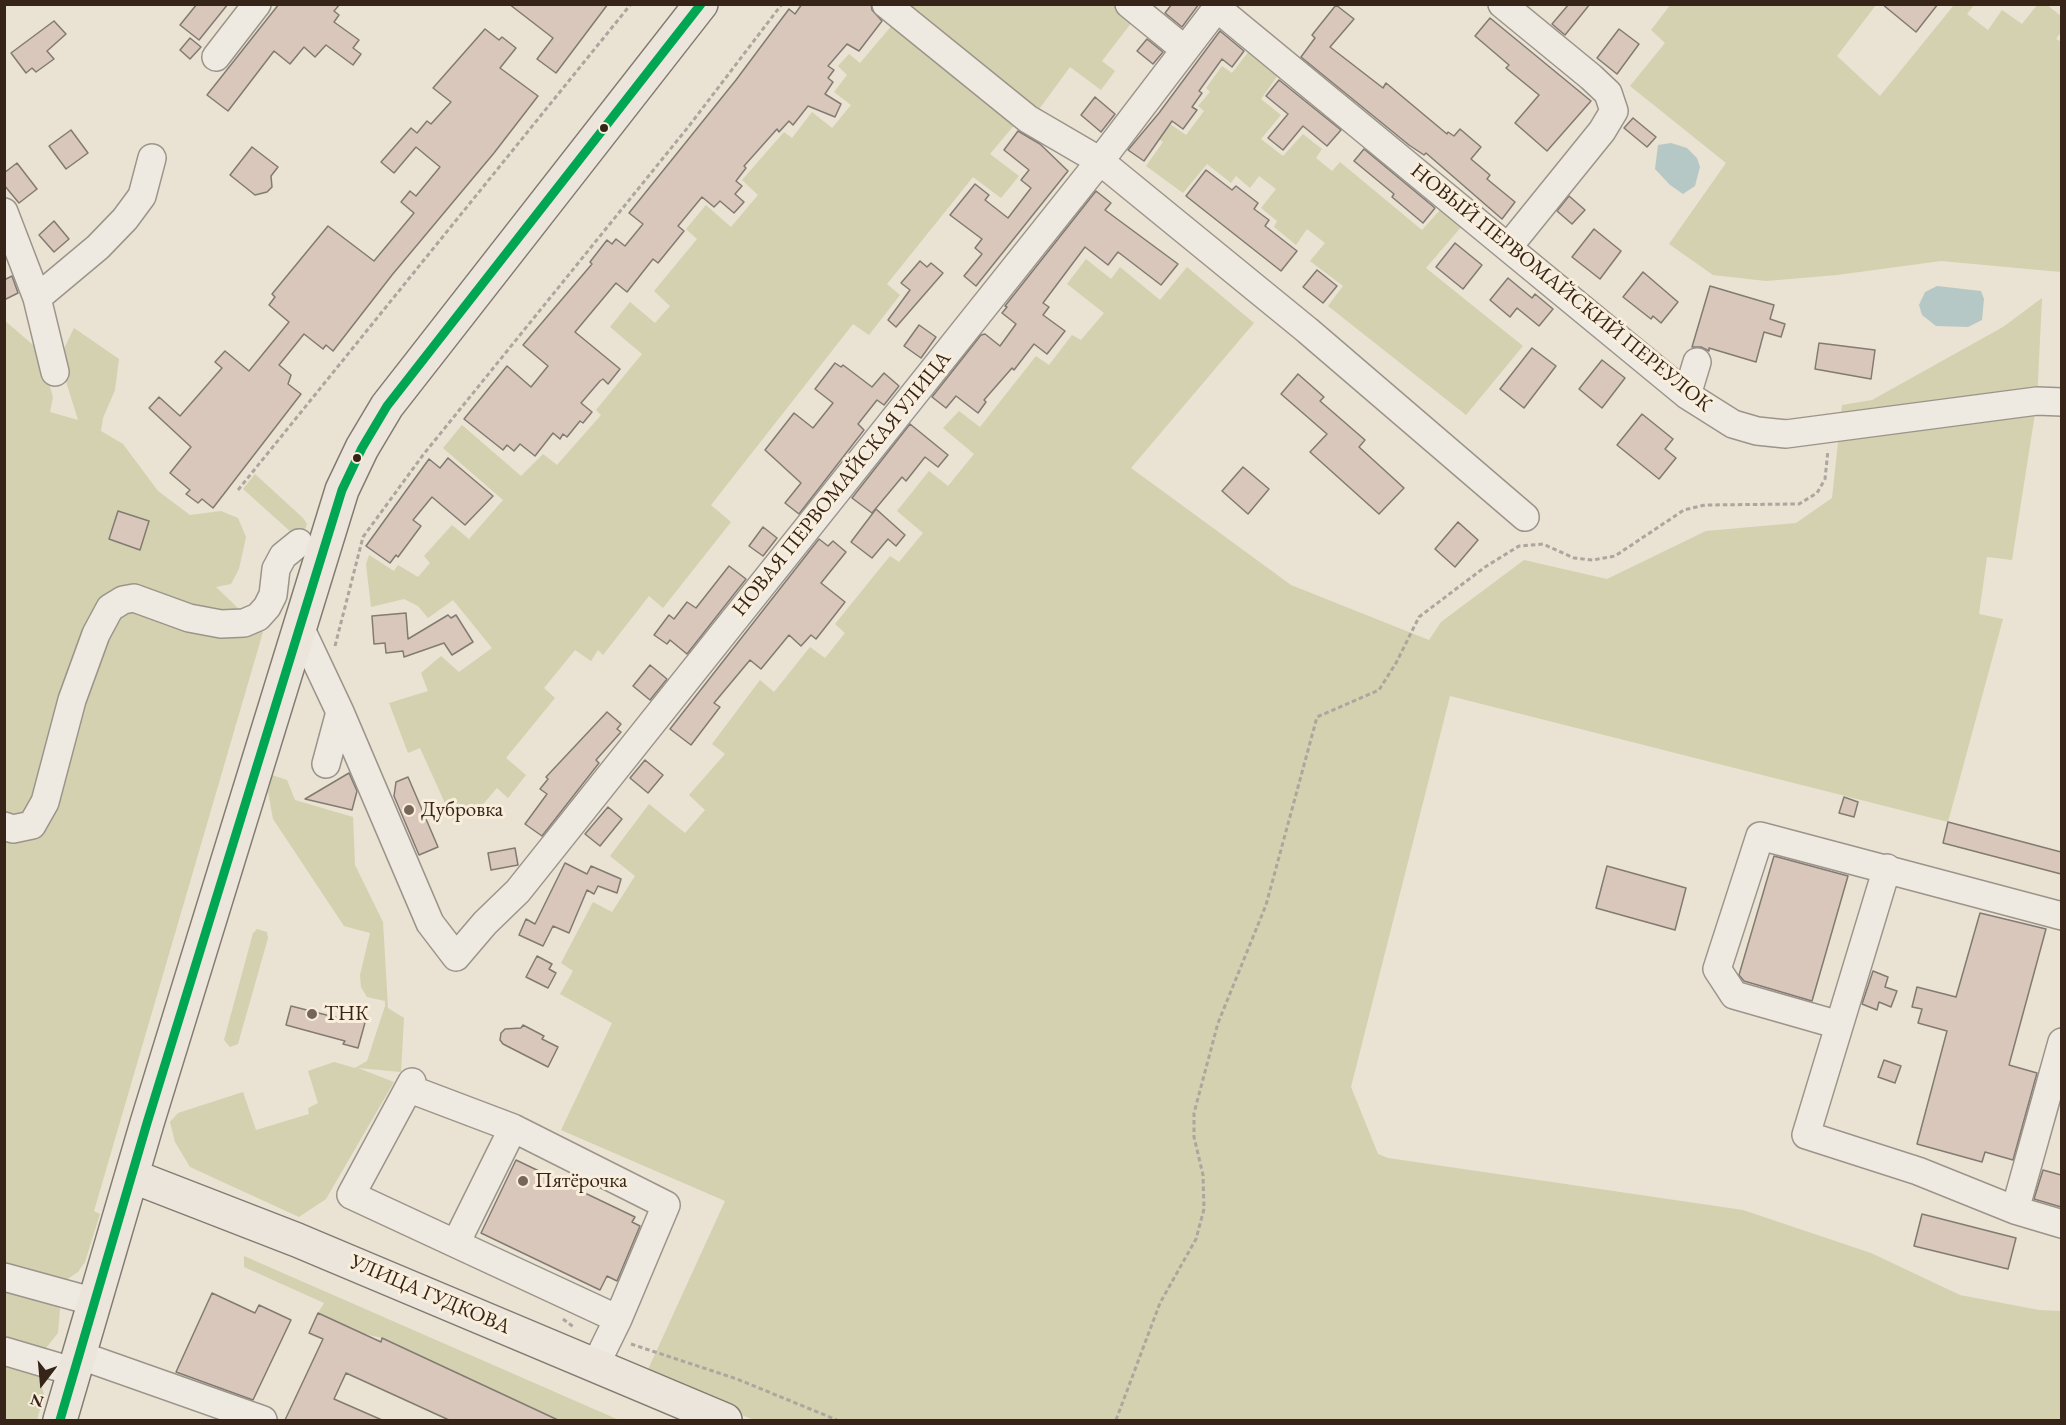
<!DOCTYPE html>
<meta charset="utf-8">
<style>
body{margin:0}
#map{position:relative;width:2066px;height:1425px;overflow:hidden;background:#eae2d2;font-family:"EB Garamond",serif}
canvas{display:block}
.frame{position:absolute;inset:0;border:6px solid #362418;pointer-events:none}
.north{position:absolute;left:12px;top:1353px;width:60px;height:60px;-webkit-text-stroke:4px #f8eedb;paint-order:stroke;rotate:196deg;font-size:16px;font-weight:700;line-height:24px;text-align:center;color:#362418}
.north::after{content:'';display:block;margin:auto;width:21px;height:27px;background:#362418;clip-path:polygon(50% 0,100% 100%,50% 72%,0 100%)}
</style>
<div id="map">
<canvas width="2066" height="1425"></canvas>
<div class="frame"></div>
<div class="north">N</div>
</div>
<script>
const ctx = document.querySelector('canvas').getContext('2d');
ctx.lineJoin = 'round';
function fillPath(path, color) { ctx.fillStyle = color; ctx.fill(path, 'evenodd'); }
const poly = rows => new Path2D(rows.map(r => 'M' + r).join(''));
function stroke(path, color, width, dash) { ctx.strokeStyle = color; ctx.lineWidth = width; ctx.lineCap = dash ? 'butt' : 'round'; ctx.setLineDash(dash || []); ctx.stroke(path); }
function write(font, color, halo, rows, align = 'center') {
  ctx.font = font + ' "EB Garamond",serif'; ctx.lineWidth = 6; ctx.setLineDash([]); ctx.textBaseline = 'middle'; ctx.strokeStyle = halo; ctx.fillStyle = color; for (const [text, x, y, turn = 0] of rows) {
    ctx.save(); ctx.translate(x, y); ctx.rotate((+turn || 0) * Math.PI / 180); ctx.textAlign = isNaN(turn) ? turn : align; if (halo) ctx.strokeText(text, 0, 0); ctx.fillText(text, 0, 0); ctx.restore();
  }
}
fillPath(poly([
 [1671,4,1876,5,1837,56,1880,96,1954,5,1974,5,1967,14,1988,30,2002,10,2022,24,2037,5,2047,5,2061,16,2061,32,2056,39,2062,42,2061,272,1941,261,1837,275,1766,281,1713,275,1669,244,1726,163,1630,86,1665,43,1651,30],
 [902,5,1117,5,1135,18,1102,61,1115,71,1101,90,1070,67,1037,112],
 [893,24,1016,123,990,154,1019,176,1001,198,973,177,887,284,900,295,869,335,853,324,711,505,731,522,663,608,649,596,603,655,598,650,591,661,575,650,544,688,555,698,506,758,526,775,508,798,497,788,484,803,454,823,420,748,408,753,389,703,428,691,421,673,441,656,459,672,492,648,453,600,428,618,418,606,404,599,371,607,366,564,369,555,394,571,398,565,418,577,430,563,424,556,452,525,469,539,503,500,443,448,462,425,521,476,543,454,557,465,601,415,596,410,642,354,610,327,630,302,655,323,670,306,654,291,697,239,686,229,706,205,731,227,758,195,742,180,784,132,792,138,812,112,832,128,851,105,834,92,847,75,838,66,849,54,860,63],
 [1249,51,1279,74,1261,99,1281,115,1261,139,1283,156,1303,134,1322,149,1316,158,1332,171,1340,162,1422,230,1441,209,1462,226,1426,268,1523,346,1466,415,1328,306,1343,286,1310,261,1325,243,1307,229,1296,245,1274,227,1277,221,1261,208,1276,189,1259,176,1250,188,1236,176,1231,183,1207,164,1183,193,1146,166,1163,142,1158,138,1170,124,1186,135,1204,111,1198,106,1210,92,1206,88,1222,66,1232,73],
 [1086,259,1111,279,1120,267,1160,300,1187,267,1254,323,1131,468,1291,585,1429,640,1441,622,1524,560,1607,579,1706,531,1796,523,1832,498,1842,405,1872,400,2003,327,2042,298,2037,401,2012,560,1987,557,1979,614,2003,619,1948,822,1450,696,1351,1087,1378,1154,1388,1158,1743,1210,1871,1253,1960,1295,2039,1310,2061,1311,2061,1420,754,1420,645,1376,725,1201,561,1130,612,1023,560,994,573,971,561,963,593,902,612,912,635,876,610,856,649,804,685,833,705,810,689,795,725,754,712,744,760,680,774,692,810,647,825,658,845,633,835,624,890,556,899,562,923,533,897,511,929,471,948,486,974,454,943,428,959,411,980,427,1036,356,1049,365,1072,335,1081,340,1104,313,1067,284],
 [4,320,39,350,53,397,50,412,78,420,59,359,74,328,119,359,115,390,103,418,101,431,123,444,158,491,190,515,221,511,238,518,246,537,239,569,231,584,216,587,263,632,94,1211,100,1214,85,1262,78,1272,63,1282,5,1269],
 [255,474,303,518,307,524,301,541,243,489],
 [272,775,287,780,295,800,353,817,355,865,383,922,388,1008,404,1018,401,1072,358,1068,394,1082,326,1199,299,1217,190,1167,175,1142,170,1122,178,1113,243,1092,256,1130,309,1114,308,1108,318,1103,308,1071,334,1062,355,1068,367,1061,385,1006,385,1001,367,997,361,987,360,975,370,933,344,926,273,819,268,792],
 [257,929,267,932,268,938,238,1044,230,1047,224,1040,253,933],
 [244,1256,619,1420,544,1420,547,1416,382,1338,364,1334,318,1313,324,1303,244,1267],
 [4,1285,55,1301,60,1309,58,1333,46,1348,35,1349,5,1341],
 [4,1357,31,1367,38,1375,44,1394,37,1420,5,1420]
]), '#d3d1af');
fillPath(poly([
 [1671,143,1687,148,1697,158,1700,167,1695,186,1683,194,1670,185,1655,169,1658,145],
 [1937,286,1981,291,1984,299,1982,320,1968,327,1936,326,1922,315,1919,305,1925,292]
]), '#b6c8c5');
const building = poly([
 [197,4,228,4,199,40,180,25,197,4],
 [279,4,340,4,334,11,339,15,334,22,359,40,353,48,361,54,353,65,326,45,315,57,304,47,290,64,274,51,228,111,207,95,279,4],
 [509,4,608,4,556,73,537,59,553,38,509,4],
 [802,4,871,4,872,10,882,21,859,51,847,44,828,66,834,70,828,78,833,82,825,94,841,104,835,117,808,106,793,125,789,121,779,132,777,129,744,166,746,168,736,181,742,186,735,194,744,202,734,213,720,201,714,207,702,197,678,226,684,231,658,263,653,259,627,292,616,283,575,332,620,369,608,384,603,379,600,381,581,403,592,412,583,423,580,421,567,437,563,434,560,439,553,433,535,456,520,444,514,451,507,445,503,450,464,419,507,366,531,387,548,366,523,345,592,264,590,262,607,240,612,244,616,239,625,246,643,224,629,213,736,80,789,9,795,14,802,4],
 [1172,4,1199,4,1182,27,1165,13,1172,4],
 [1569,4,1590,4,1565,35,1552,24,1569,4],
 [1882,4,1938,4,1916,32,1882,4],
 [1336,5,1354,19,1330,47,1383,88,1386,83,1447,134,1448,132,1454,136,1460,129,1481,147,1471,159,1490,175,1487,179,1515,202,1502,219,1426,153,1424,155,1409,145,1301,57,1315,38,1312,35,1336,5],
 [1490,18,1591,101,1547,151,1515,123,1539,95,1506,68,1509,65,1475,36,1490,18],
 [54,21,66,34,47,51,54,59,36,72,32,68,26,73,11,53,54,21],
 [485,29,499,40,502,37,516,48,500,68,538,96,494,153,392,275,333,351,326,345,323,349,304,334,279,365,291,375,288,384,301,394,213,508,202,499,198,503,186,494,190,490,170,473,191,447,149,408,159,397,180,416,222,368,215,362,225,351,249,371,289,322,269,305,275,297,272,294,328,226,374,261,414,213,401,202,410,191,416,196,440,167,416,147,394,173,381,162,411,128,417,133,427,121,431,124,451,102,433,88,485,29],
 [1619,29,1639,44,1617,74,1597,58,1619,29],
 [1220,31,1244,51,1232,67,1222,59,1199,91,1202,93,1192,107,1197,110,1183,129,1172,121,1144,161,1128,150,1159,113,1220,31],
 [190,38,201,47,190,59,180,50,190,38],
 [1147,39,1163,52,1153,64,1137,51,1147,39],
 [1279,80,1341,130,1327,146,1303,126,1283,150,1268,138,1288,114,1266,96,1279,80],
 [1095,97,1115,114,1101,132,1081,115,1095,97],
 [1633,118,1656,137,1647,147,1624,128,1633,118],
 [71,130,88,153,66,169,49,146,71,130],
 [1018,131,1040,144,1068,171,976,286,964,276,982,254,975,248,982,239,950,215,975,184,989,195,985,200,1008,218,1031,188,1021,180,1029,170,1004,150,1018,131],
 [252,147,278,167,271,176,272,187,267,192,255,195,230,175,252,147],
 [1364,149,1435,208,1423,223,1392,197,1394,194,1354,161,1364,149],
 [17,163,37,189,19,203,4,185,4,173,17,163],
 [1206,170,1232,190,1236,186,1258,203,1254,209,1269,220,1265,226,1297,251,1281,271,1186,196,1206,170],
 [1096,191,1111,203,1105,210,1178,264,1161,285,1118,252,1108,265,1085,247,1043,303,1049,307,1043,315,1065,331,1047,354,1034,344,1014,370,1012,368,984,400,986,402,978,413,956,396,946,408,932,397,981,335,985,334,1000,346,1016,324,1002,313,1007,307,1005,306,1096,191],
 [1569,196,1585,210,1572,224,1557,211,1569,196],
 [54,221,69,239,54,252,39,235,54,221],
 [1594,229,1621,251,1600,279,1572,257,1594,229],
 [1455,243,1482,265,1463,289,1436,267,1455,243],
 [920,261,927,267,931,263,943,273,896,327,888,320,910,290,901,283,920,261],
 [1317,270,1337,286,1323,303,1303,287,1317,270],
 [1643,272,1678,302,1661,323,1653,316,1651,319,1623,297,1643,272],
 [12,276,18,293,4,300,4,280,12,276],
 [1508,278,1532,298,1535,294,1553,309,1539,326,1517,308,1510,317,1490,300,1508,278],
 [1710,286,1774,305,1770,319,1785,324,1781,337,1764,332,1756,362,1709,348,1709,351,1701,347,1692,347,1710,286],
 [919,325,936,337,921,358,904,346,919,325],
 [1819,343,1875,350,1871,379,1815,369,1819,343],
 [1532,348,1556,366,1524,408,1500,389,1532,348],
 [1602,360,1625,378,1602,408,1579,389,1602,360],
 [835,363,841,367,843,365,872,387,884,373,899,386,884,405,877,400,858,424,864,430,799,514,785,503,801,483,765,450,794,413,813,428,833,403,815,389,835,363],
 [1298,374,1324,397,1320,401,1365,440,1359,447,1404,488,1379,514,1310,452,1327,434,1281,394,1298,374],
 [1642,414,1673,439,1665,449,1676,458,1659,479,1617,445,1642,414],
 [910,424,948,455,938,467,925,457,906,481,902,477,872,513,852,498,910,424],
 [448,458,493,496,465,525,432,497,413,520,421,526,398,557,396,555,390,563,366,546,429,459,440,468,448,458],
 [1243,467,1269,489,1248,514,1222,491,1243,467],
 [876,509,905,535,896,546,888,539,872,558,851,542,876,509],
 [118,511,149,521,140,550,109,539,118,511],
 [1458,522,1478,540,1455,567,1435,549,1458,522],
 [763,527,777,538,763,556,749,546,763,527],
 [819,539,828,546,833,541,846,552,821,583,845,602,816,639,811,635,801,646,789,635,761,669,750,660,714,703,720,707,691,745,670,729,819,539],
 [729,566,746,579,687,654,670,640,667,644,654,635,669,615,674,619,687,602,696,608,729,566],
 [406,613,408,639,448,615,451,618,456,615,473,642,452,655,444,643,404,657,403,651,386,653,385,643,374,644,372,616,406,613],
 [650,665,667,679,650,700,633,686,650,665],
 [607,712,621,724,617,729,621,732,596,760,599,763,542,836,525,824,547,794,540,789,548,779,546,777,607,712],
 [645,760,663,775,648,793,630,778,645,760],
 [349,773,357,791,352,810,305,799,349,773],
 [408,777,438,847,419,855,394,796,396,782,408,777],
 [1844,797,1858,802,1854,817,1839,813,1844,797],
 [608,807,622,819,600,846,585,834,608,807],
 [1948,822,2061,852,2061,874,1943,843,1948,822],
 [515,848,518,865,491,870,488,853,515,848],
 [1774,856,1848,876,1812,1001,1744,981,1739,975,1774,856],
 [565,863,587,874,591,866,621,879,617,893,598,886,594,894,587,890,569,933,553,926,543,946,519,935,526,919,535,924,565,863],
 [1607,866,1686,888,1675,930,1596,908,1607,866],
 [1980,913,2046,929,2009,1065,2037,1073,2013,1160,1985,1152,1982,1162,1917,1144,1947,1031,1918,1023,1922,1009,1912,1007,1917,987,1956,997,1980,913],
 [537,956,552,964,549,969,556,973,548,988,526,977,537,956],
 [1873,971,1888,977,1885,987,1897,991,1891,1007,1879,1002,1877,1010,1862,1004,1873,971],
 [291,1006,350,1021,351,1015,366,1019,358,1048,343,1044,345,1041,286,1025,291,1006],
 [523,1025,544,1036,542,1039,558,1047,548,1067,503,1044,500,1040,501,1033,505,1029,521,1028,523,1025],
 [1884,1060,1901,1066,1895,1083,1878,1077,1884,1060],
 [516,1160,635,1217,632,1222,640,1226,617,1281,607,1276,600,1290,481,1233,516,1160],
 [2043,1170,2061,1175,2061,1207,2034,1199,2043,1170],
 [1922,1214,2016,1238,2008,1269,1914,1246,1922,1214],
 [212,1293,255,1313,259,1305,291,1320,253,1400,176,1372,212,1293],
 [318,1313,381,1342,382,1338,558,1420,449,1420,346,1373,334,1399,382,1420,285,1420,323,1339,309,1333,318,1313]
]);
fillPath(building, '#d9c7bc');
stroke(building, '#827b71', 1.5);
const minor = poly([
 [886,4,1028,119,1100,161,1307,330,1525,517],
 [1129,4,1184,49],
 [1502,4,1591,77,1608,93,1614,111,1602,131,1509,246],
 [1217,8,1687,395,1733,424,1757,431,1786,434,2037,401,2062,402],
 [216,57,257,4],
 [4,212,37,298,55,372],
 [37,298,98,247,125,219,142,196,152,158],
 [1687,395,1697,362],
 [299,625,340,712,430,923,456,957,485,923,518,891,1100,161,1220,4],
 [326,764,340,712],
 [4,826,13,829,32,825,45,802,72,700,96,634,110,608,123,600,134,598,189,618,221,624,244,623,258,617,267,607,273,595,276,569,283,556,299,543],
 [1887,868,1806,1135,1918,1171,2015,1210,2062,1224],
 [1839,1025,1734,995,1717,969,1760,836,2062,916],
 [412,1082,351,1195,618,1319,596,1364],
 [410,1089,513,1128,456,1243],
 [513,1128,666,1205,618,1319],
 [2015,1210,2062,1042],
 [4,1277,95,1302],
 [4,1351,75,1372],
 [79,1355,263,1420]
]);
const major = poly([
 [132,1176,297,1240,725,1420],
 [60,1420,147,1123,342,490,362,448,387,406,701,4]
]);
stroke(minor, '#9b948a', 30);
stroke(major, '#827b71', 36);
stroke(poly([
 [238,490,631,4],
 [335,646,363,537,423,455,689,126,782,4],
 [563,1319,575,1328],
 [631,1344,737,1379,837,1420],
 [1116,1420,1160,1303,1196,1239,1204,1209,1203,1175,1194,1137,1194,1113,1218,1023,1266,905,1317,717,1379,690,1396,663,1419,617,1485,567,1519,546,1543,544,1574,558,1593,560,1615,556,1684,510,1705,505,1799,504,1817,493,1825,479,1828,450]
]), '#aca69f', 3, [4.5, 3]);
stroke(minor, '#eeeae1', 27);
stroke(major, '#ebe5dc', 33);
stroke(poly([
 [60,1420,147,1123,342,490,362,448,387,406,701,4]
]), '#00a651', 9);
for (const [x, y, r, color] of [
 [604,128,5,"#362418"],
 [357,458,5,"#362418"],
 [409,810,6,"#756659"],
 [312,1014,6,"#756659"],
 [523,1181,6,"#756659"]
]) { const dot = new Path2D(); dot.arc(x, y, r, 0, 2 * Math.PI); ctx.fillStyle = color; ctx.fill(dot); stroke(dot, '#f8eedb', 2); }
write('21px', '#362418', '#f8eedb', [
 ["НОВЫЙ ПЕРВОМАЙСКИЙ ПЕРЕУЛОК",1561,288,39],
 ["НОВАЯ ПЕРВОМАЙСКАЯ УЛИЦА",842,484,-51],
 ["УЛИЦА ГУДКОВА",430,1295,23]
]);
write('21px', '#362418', '#f8eedb', [
 ["Дубровка",421,810],
 ["ТНК",324,1014],
 ["Пятёрочка",535,1181]
], 'left');
</script>
